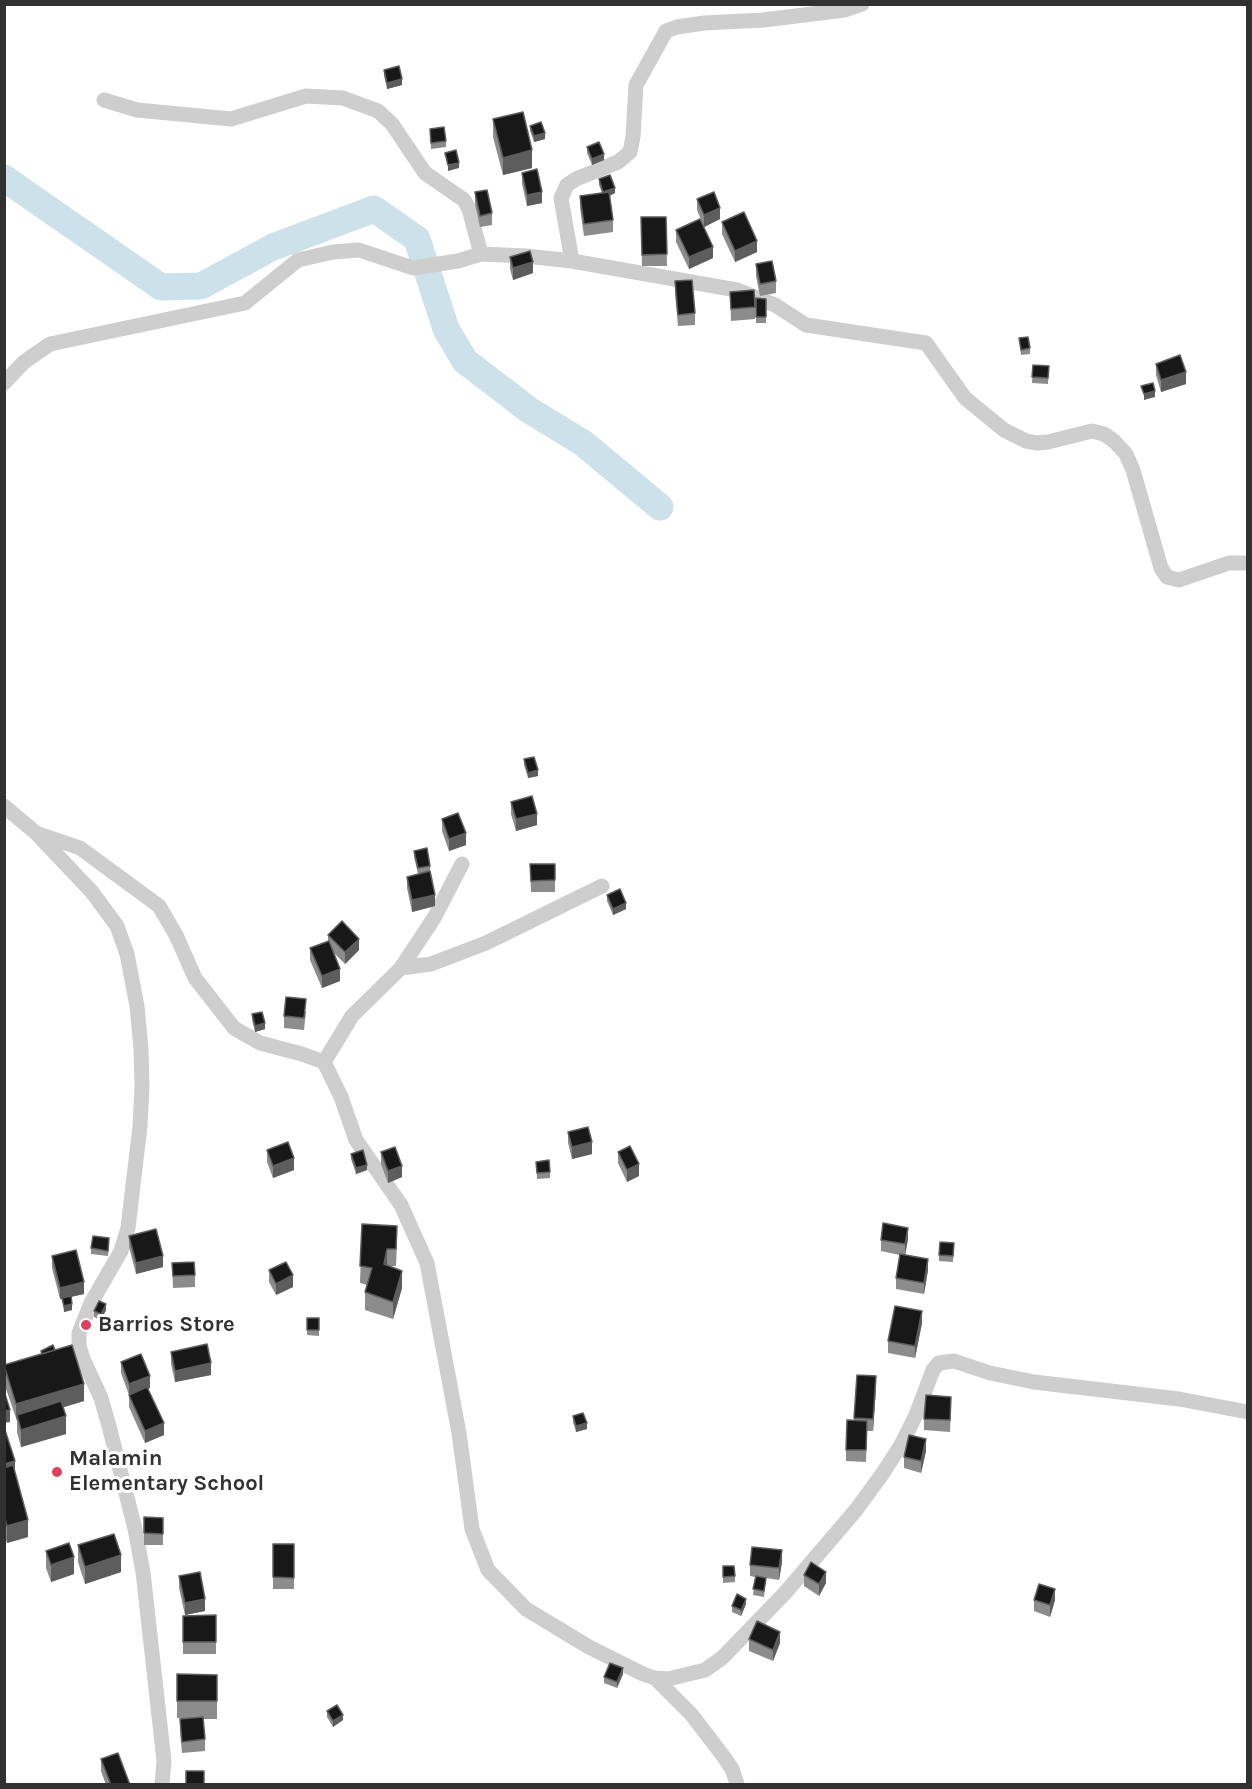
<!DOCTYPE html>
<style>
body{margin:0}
#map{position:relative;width:1252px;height:1789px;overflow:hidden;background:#fff;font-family:Karla,sans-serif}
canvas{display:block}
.frame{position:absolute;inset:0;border:6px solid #313131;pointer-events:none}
</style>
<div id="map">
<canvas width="1252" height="1789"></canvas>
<div class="frame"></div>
</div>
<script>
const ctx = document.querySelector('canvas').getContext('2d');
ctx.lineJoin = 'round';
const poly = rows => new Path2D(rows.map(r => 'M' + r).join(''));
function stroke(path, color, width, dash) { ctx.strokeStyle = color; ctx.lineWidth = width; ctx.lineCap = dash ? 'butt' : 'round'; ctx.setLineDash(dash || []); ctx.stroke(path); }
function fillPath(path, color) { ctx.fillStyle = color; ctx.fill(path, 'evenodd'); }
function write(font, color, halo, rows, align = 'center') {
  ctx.font = font + ' Karla,sans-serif'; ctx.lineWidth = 6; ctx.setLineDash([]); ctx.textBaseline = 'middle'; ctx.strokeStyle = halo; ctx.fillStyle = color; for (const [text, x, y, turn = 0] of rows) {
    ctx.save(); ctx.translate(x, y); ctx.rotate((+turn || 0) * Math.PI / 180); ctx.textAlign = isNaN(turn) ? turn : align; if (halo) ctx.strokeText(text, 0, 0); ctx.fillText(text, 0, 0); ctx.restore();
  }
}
stroke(poly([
 [4,178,161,287,201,286,273,247,374,209,417,239,446,329,465,361,529,410,583,443,660,507]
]), '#cce1e9', 27);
stroke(poly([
 [104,100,137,110,231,119,306,96,343,98,378,111,392,124,425,173,464,200,469,209,481,254],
 [572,261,561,198,567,185,576,179,618,162,630,152,633,137,636,85,666,31,677,27,704,23,763,20,845,10,862,4],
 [4,383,24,362,50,344,245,303,298,260,333,252,359,250,413,268,458,261,481,254,526,256,572,261,737,290,775,305,806,325,926,343,965,398,1004,430,1026,441,1037,443,1048,442,1092,431,1104,434,1114,441,1126,454,1133,470,1161,568,1167,577,1179,580,1229,563,1248,563],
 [4,806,36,833,80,848,159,906,176,935,195,978,234,1028,260,1043,302,1054,324,1062,341,1097,356,1140,401,1205,427,1263,459,1433,472,1529,488,1570,526,1609,589,1647,643,1674,655,1678,668,1679,705,1670,722,1658,785,1593,856,1510,883,1473,901,1445,916,1415,933,1370,939,1363,954,1361,990,1373,1034,1382,1179,1399,1248,1412],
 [38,835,92,892,117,926,127,954,137,1006,141,1049,142,1087,140,1126,128,1228,121,1251,91,1303,79,1333,79,1346,84,1361,101,1398,109,1426,135,1529,143,1572,164,1761,162,1784],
 [401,968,431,964,486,943,602,886],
 [324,1062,352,1016,401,968,434,918,462,864],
 [655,1678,691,1714,724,1757,732,1769,737,1784]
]), '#cecece', 15);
fillPath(poly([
 [384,70,402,85,387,89,384,76],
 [493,119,532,168,503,175,493,137],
 [530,126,545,139,534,142,530,131],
 [430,129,446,141,446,147,431,149],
 [587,147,604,160,592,165,587,153],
 [522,173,542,203,527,206,522,184],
 [599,179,615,193,610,196,613,220,613,232,584,236,580,208,580,196,602,193,599,185],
 [475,192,492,213,492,225,480,227,475,204],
 [697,199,720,219,704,227,697,210],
 [641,217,666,217,667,266,642,266],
 [722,222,757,252,735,262,722,234],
 [676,230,713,258,689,269,676,242],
 [510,257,533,273,513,280,510,269],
 [756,264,776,281,776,293,760,296,756,276],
 [675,281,695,313,695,325,678,326,675,293],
 [730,292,755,307,755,319,731,321],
 [756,298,766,299,766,323,756,323],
 [1019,338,1030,348,1030,354,1021,355],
 [1156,364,1186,384,1161,392,1156,375],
 [1033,365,1049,366,1048,384,1032,383],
 [524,759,538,776,528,778,524,765],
 [511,802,537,825,516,831,511,814],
 [442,819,466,845,449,851,442,831],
 [414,851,430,866,430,872,435,906,412,912,407,888,407,877,418,874,414,857],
 [530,864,555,864,555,892,531,892],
 [607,895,626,909,613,915,607,901],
 [328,935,359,950,345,964,333,952,340,981,322,988,310,960,310,948,328,941],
 [306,1011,304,1030,284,1028,284,1016],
 [252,1014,265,1029,255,1032,252,1020],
 [568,1132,592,1154,572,1159,568,1143],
 [267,1150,294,1170,273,1178,267,1162],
 [381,1152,402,1177,388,1183,381,1164],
 [618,1152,639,1176,627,1182,618,1163],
 [351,1154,367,1170,356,1174,351,1159],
 [536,1162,550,1172,550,1178,537,1179],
 [362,1224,397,1243,396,1266,389,1266,402,1288,393,1319,365,1310,365,1292,367,1285,360,1283],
 [129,1236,163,1267,136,1274,129,1247],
 [908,1239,905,1254,928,1270,924,1294,896,1289,896,1278,900,1255,881,1251,881,1240],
 [954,1243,953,1262,939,1261,939,1255],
 [109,1244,108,1256,91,1254,91,1248],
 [52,1256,84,1294,71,1297,72,1310,64,1312,62,1299,60,1299,52,1268],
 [172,1263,195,1275,195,1287,173,1288],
 [269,1270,293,1287,276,1295,269,1282],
 [106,1310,101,1320,94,1317,94,1311],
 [307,1318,319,1318,319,1336,307,1335],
 [922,1323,915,1358,888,1353,888,1341],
 [41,1351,84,1401,63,1407,66,1434,21,1447,17,1432,17,1421,4,1383,4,1365,41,1354],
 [171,1352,211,1375,175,1382,171,1364],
 [121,1362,150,1388,148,1389,164,1435,145,1443,129,1407,129,1395,121,1373],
 [857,1375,876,1388,873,1431,867,1431,866,1462,846,1461,846,1450,854,1420],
 [951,1408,950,1432,924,1430,924,1419],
 [573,1416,587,1429,576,1432,573,1422],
 [4,1427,28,1537,7,1543,4,1533],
 [926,1451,921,1473,904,1468,904,1457],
 [144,1517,163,1518,163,1545,144,1545],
 [273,1544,294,1544,294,1589,273,1589],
 [78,1545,121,1572,85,1584,78,1562],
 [46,1551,74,1574,51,1582,46,1568],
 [782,1562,779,1580,766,1578,764,1597,753,1595,755,1577,750,1576,750,1565],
 [723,1566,735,1576,735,1582,723,1583],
 [804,1575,826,1583,819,1596,804,1586],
 [179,1576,205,1611,185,1615,179,1588],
 [1034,1600,1055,1600,1050,1617,1034,1611],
 [746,1604,741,1616,732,1612,732,1606],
 [216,1615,216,1654,183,1654,183,1616],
 [749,1639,780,1643,773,1661,749,1651],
 [177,1674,217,1675,217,1719,203,1719,205,1739,205,1751,182,1753,180,1731,180,1719,185,1718,177,1718],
 [623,1674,617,1688,604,1683,604,1677],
 [327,1711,343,1720,333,1727,327,1717],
 [101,1759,130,1785,106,1785,101,1771]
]), '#8c8c8c');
fillPath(poly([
 [402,79,402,85,387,89,387,83],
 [545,133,545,139,534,142,534,136],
 [532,150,532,168,503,175,503,158],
 [604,154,604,160,592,165,592,159],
 [459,163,459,168,448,171,448,165],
 [615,188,615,193,603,198,603,192],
 [542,192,542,203,527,206,527,195],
 [720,208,720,219,704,227,704,215],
 [757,241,757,252,735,262,735,251],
 [713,247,713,258,689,269,689,257],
 [533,262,533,273,513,280,513,268],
 [1186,372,1186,384,1161,392,1161,380],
 [1155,391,1155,397,1144,400,1144,394],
 [538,770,538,776,528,778,528,773],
 [537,814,537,825,516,831,516,819],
 [466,833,466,845,449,851,449,839],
 [435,895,435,906,412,912,412,900],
 [626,903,626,909,613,915,613,909],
 [359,939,359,950,345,964,345,952],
 [340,969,340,981,322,988,322,976],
 [265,1023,265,1029,255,1032,255,1026],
 [592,1142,592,1154,572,1159,572,1147],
 [294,1158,294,1170,273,1178,273,1166],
 [639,1164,639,1176,627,1182,627,1170],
 [367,1165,367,1170,356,1174,356,1168],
 [402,1166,402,1177,388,1183,388,1171],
 [908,1228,908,1239,905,1256,905,1244],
 [387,1249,387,1266,384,1264],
 [163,1256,163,1267,136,1274,136,1263],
 [928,1259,928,1270,924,1294,924,1283],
 [402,1271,402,1288,393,1319,393,1302],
 [293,1275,293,1287,276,1295,276,1284],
 [84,1282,84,1294,60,1299,60,1288],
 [72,1304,72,1310,64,1312,64,1306],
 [106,1304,106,1310,101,1320,101,1314],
 [922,1311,922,1323,915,1358,915,1346],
 [211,1363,211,1375,175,1382,175,1371],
 [150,1376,150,1388,129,1396,129,1384],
 [876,1376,876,1388,873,1431,873,1419],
 [84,1384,84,1401,19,1421,17,1415,16,1421,16,1404],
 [10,1410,10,1422,4,1423,4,1411],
 [66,1416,66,1434,21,1447,21,1430],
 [164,1423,164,1435,145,1443,145,1431],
 [587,1423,587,1429,576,1432,576,1426],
 [926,1439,926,1451,921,1473,921,1461],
 [15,1461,15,1478,4,1481,4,1464],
 [28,1520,28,1537,7,1543,7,1526],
 [782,1550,782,1562,779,1580,779,1568],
 [121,1555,121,1572,85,1584,85,1567],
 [74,1557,74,1574,51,1582,51,1565],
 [826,1572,826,1583,819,1596,819,1584],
 [1055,1589,1055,1600,1050,1617,1050,1605],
 [205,1599,205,1611,185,1615,185,1603],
 [746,1599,746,1604,741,1616,741,1610],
 [780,1632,780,1643,773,1661,773,1650],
 [623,1668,623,1674,617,1688,617,1682],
 [343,1715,343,1720,333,1727,333,1721]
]), '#5d5d5d');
const building = poly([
 [399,66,402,79,387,83,384,70,399,66],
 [523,112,532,150,503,158,493,119,523,112],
 [541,122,545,133,534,136,530,126,541,122],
 [444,127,446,141,431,143,430,129,444,127],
 [599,142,604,154,592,159,587,147,599,142],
 [456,150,459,163,448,165,445,153,456,150],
 [537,169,542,192,527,195,522,173,537,169],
 [610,175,615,188,603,192,599,179,610,175],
 [487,190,492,213,480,216,475,192,487,190],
 [609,192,613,220,584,224,580,196,609,192],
 [714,192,720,208,704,215,697,199,714,192],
 [744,212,757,241,735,251,722,222,744,212],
 [641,217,666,217,667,254,642,255,641,217],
 [700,219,713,247,689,257,676,230,700,219],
 [530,251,533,262,513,268,510,257,530,251],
 [772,261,776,281,760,284,756,264,772,261],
 [692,280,695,313,678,315,675,281,692,280],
 [754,290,755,307,731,309,730,292,754,290],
 [756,298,766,299,766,317,756,317,756,298],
 [1028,337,1030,348,1021,350,1019,338,1028,337],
 [1180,355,1186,372,1161,380,1156,364,1180,355],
 [1033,365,1049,366,1048,378,1032,377,1033,365],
 [1153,383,1155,391,1144,394,1141,386,1153,383],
 [534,757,538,770,528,773,524,759,534,757],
 [532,796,537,814,516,819,511,802,532,796],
 [458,813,466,833,449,839,442,819,458,813],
 [427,848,430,866,418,868,414,851,427,848],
 [530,864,555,864,555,880,531,881,530,864],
 [430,871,435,895,412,900,407,877,430,871],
 [620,889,626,903,613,909,607,895,620,889],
 [342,921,359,939,345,952,328,935,342,921],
 [329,941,340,969,322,976,310,948,329,941],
 [286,997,306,999,304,1018,284,1016,286,997],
 [262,1012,265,1023,255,1026,252,1014,262,1012],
 [588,1127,592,1142,572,1147,568,1132,588,1127],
 [288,1142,294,1158,273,1166,267,1150,288,1142],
 [630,1146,639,1164,627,1170,618,1152,630,1146],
 [395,1147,402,1166,388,1171,381,1152,395,1147],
 [363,1150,367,1165,356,1168,351,1154,363,1150],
 [549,1160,550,1172,537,1173,536,1162,549,1160],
 [883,1223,908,1228,905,1244,881,1240,883,1223],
 [362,1224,397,1226,396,1249,387,1249,384,1264,402,1271,393,1302,365,1292,372,1268,360,1266,362,1224],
 [156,1229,163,1256,136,1263,129,1236,156,1229],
 [93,1236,109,1238,108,1251,91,1248,93,1236],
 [940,1242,954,1243,953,1256,939,1255,940,1242],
 [76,1250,84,1282,60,1288,52,1256,76,1250],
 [900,1254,928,1259,924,1283,896,1278,900,1254],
 [194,1262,195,1275,173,1276,172,1263,194,1262],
 [286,1262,293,1275,276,1284,269,1270,286,1262],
 [71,1296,72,1304,64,1306,62,1298,71,1296],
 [99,1301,106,1304,101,1314,94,1311,99,1301],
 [895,1306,922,1311,915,1346,888,1341,895,1306],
 [307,1318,319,1318,319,1330,307,1330,307,1318],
 [207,1344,211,1363,175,1371,171,1352,207,1344],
 [53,1345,55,1350,42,1354,41,1351,53,1345],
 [72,1345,84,1384,16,1404,4,1365,72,1345],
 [141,1354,150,1376,129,1384,121,1362,141,1354],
 [857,1375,876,1376,873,1419,854,1418,857,1375],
 [147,1387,164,1423,145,1431,129,1395,147,1387],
 [4,1391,10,1410,4,1411,4,1391],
 [926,1395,951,1397,950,1420,924,1419,926,1395],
 [61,1401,66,1416,21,1430,17,1415,61,1401],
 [583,1413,587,1423,576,1426,573,1416,583,1413],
 [847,1420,867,1421,866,1450,846,1450,847,1420],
 [4,1427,15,1461,4,1464,4,1427],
 [909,1435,926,1439,921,1461,904,1457,909,1435],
 [13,1465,28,1520,7,1526,4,1515,4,1468,13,1465],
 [144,1517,163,1518,163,1534,144,1533,144,1517],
 [114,1534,121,1555,85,1567,78,1545,114,1534],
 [69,1543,74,1557,51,1565,46,1551,69,1543],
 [273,1544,294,1544,294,1578,273,1577,273,1544],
 [752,1547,782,1550,779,1568,750,1565,752,1547],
 [811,1562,826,1572,819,1584,804,1575,811,1562],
 [723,1566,734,1566,735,1576,723,1577,723,1566],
 [200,1572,205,1599,185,1603,179,1576,200,1572],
 [756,1576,766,1578,764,1591,753,1589,756,1576],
 [1039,1584,1055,1589,1050,1605,1034,1600,1039,1584],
 [737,1594,746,1599,741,1610,732,1606,737,1594],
 [216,1615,216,1642,183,1642,183,1616,216,1615],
 [757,1621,780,1632,773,1650,749,1639,757,1621],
 [610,1663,623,1668,617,1682,604,1677,610,1663],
 [177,1674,217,1675,217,1701,177,1701,177,1674],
 [337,1705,343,1715,333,1721,327,1711,337,1705],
 [203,1717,205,1739,182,1742,180,1719,203,1717],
 [118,1753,130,1785,111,1785,101,1759,118,1753],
 [186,1771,204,1771,204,1785,186,1785,186,1771]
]);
fillPath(building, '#181818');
stroke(building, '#5d5d5d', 1.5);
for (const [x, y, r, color] of [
 [86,1325,6,"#da425d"],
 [57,1472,6,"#da425d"]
]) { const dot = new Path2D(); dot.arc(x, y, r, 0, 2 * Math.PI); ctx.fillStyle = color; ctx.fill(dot); stroke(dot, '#fff', 2); }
write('bold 22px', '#313131', '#fff', [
 ["Barrios Store",98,1325],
 ["Malamin",69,1459],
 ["Elementary School",69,1484]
], 'left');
</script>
